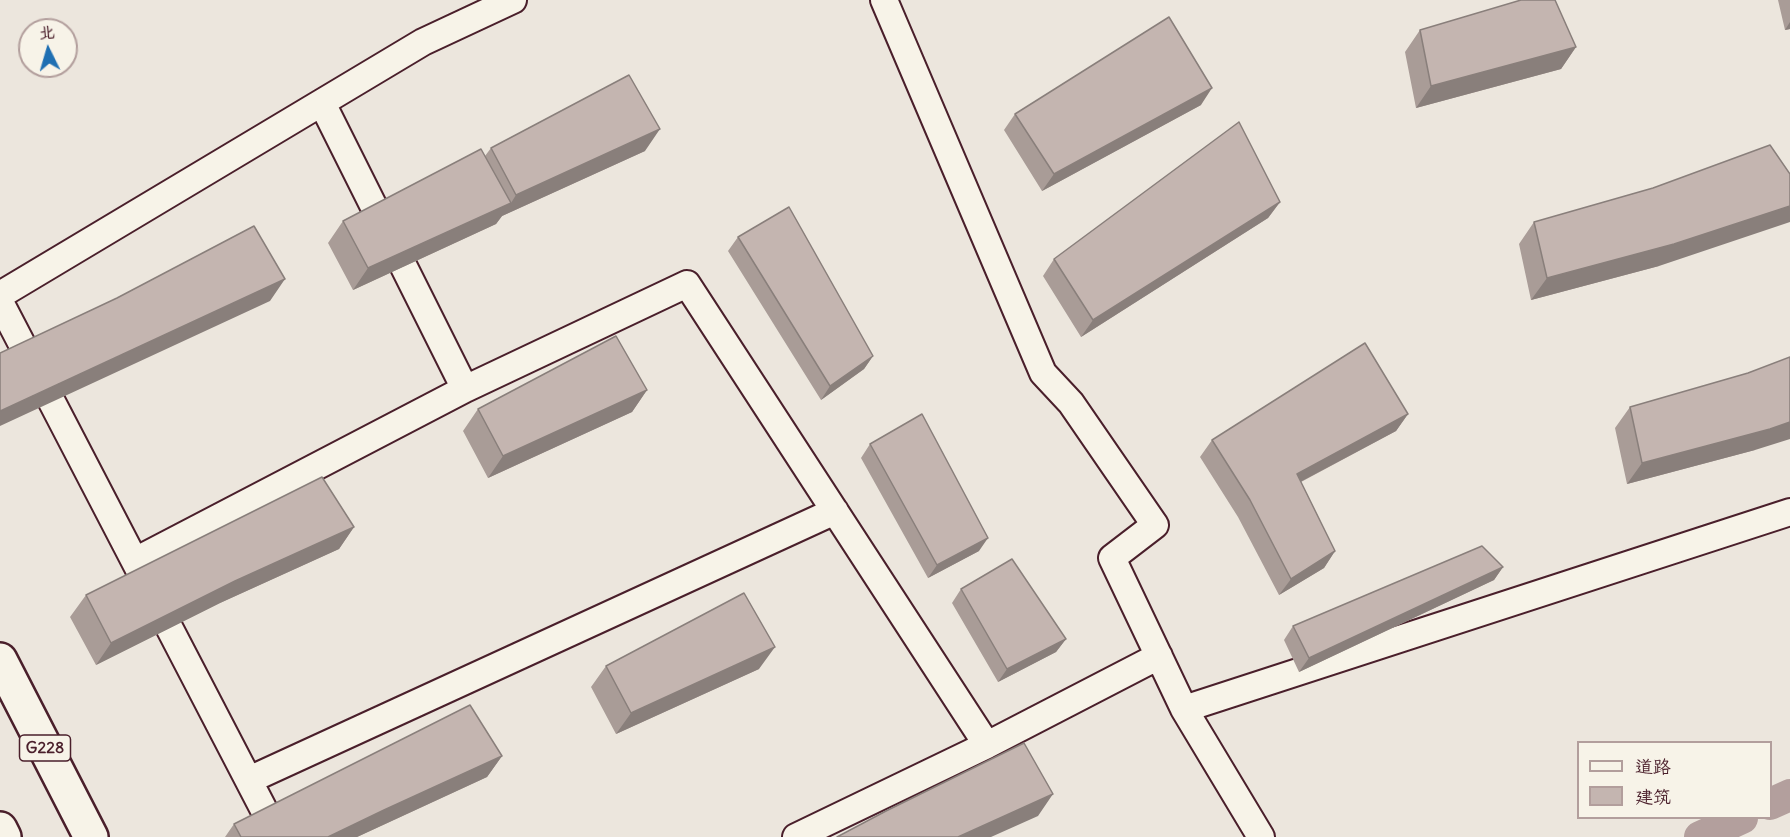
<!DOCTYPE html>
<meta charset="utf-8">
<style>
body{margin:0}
#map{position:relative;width:1790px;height:837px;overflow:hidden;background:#ece6dd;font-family:Delius,"LXGW WenKai TC",sans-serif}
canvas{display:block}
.legend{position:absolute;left:1577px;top:741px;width:195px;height:78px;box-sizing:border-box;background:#f7f3e8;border:2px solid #b29e9c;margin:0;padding:8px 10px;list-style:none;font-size:18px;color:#4a1f2b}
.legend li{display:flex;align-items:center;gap:12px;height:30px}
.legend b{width:30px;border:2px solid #b29e9c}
.north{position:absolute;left:18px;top:18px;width:60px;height:60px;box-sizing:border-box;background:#f7f3e8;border:2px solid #b29e9c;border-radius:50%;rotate:355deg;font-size:16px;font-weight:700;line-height:24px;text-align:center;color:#4a1f2b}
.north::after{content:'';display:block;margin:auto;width:21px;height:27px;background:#1f6fb2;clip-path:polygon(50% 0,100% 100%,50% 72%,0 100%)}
</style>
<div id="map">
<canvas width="1790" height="837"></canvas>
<ul class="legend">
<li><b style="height:8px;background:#f7f3e8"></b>道路</li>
<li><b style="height:16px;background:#c4b5b0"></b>建筑</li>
</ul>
<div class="north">北</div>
</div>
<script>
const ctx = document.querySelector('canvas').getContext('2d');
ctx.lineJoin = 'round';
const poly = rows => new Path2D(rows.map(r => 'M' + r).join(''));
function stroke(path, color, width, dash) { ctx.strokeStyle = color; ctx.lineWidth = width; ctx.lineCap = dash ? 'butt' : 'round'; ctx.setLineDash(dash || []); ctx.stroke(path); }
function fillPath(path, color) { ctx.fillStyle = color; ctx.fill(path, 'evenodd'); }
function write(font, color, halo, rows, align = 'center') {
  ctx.font = font + ' Delius,sans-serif'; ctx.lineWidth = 6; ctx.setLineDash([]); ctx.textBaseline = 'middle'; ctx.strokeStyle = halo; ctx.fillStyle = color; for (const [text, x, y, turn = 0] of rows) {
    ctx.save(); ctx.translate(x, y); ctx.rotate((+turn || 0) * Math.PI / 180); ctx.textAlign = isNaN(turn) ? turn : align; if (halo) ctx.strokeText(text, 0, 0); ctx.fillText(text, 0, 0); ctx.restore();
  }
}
stroke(poly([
 [1770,804,1790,795],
 [1700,837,1742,818]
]), '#b39f9d', 32);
const street = poly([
 [884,0,1043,373,1071,403,1155,525,1112,558,1184,709],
 [322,103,465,389,687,284,987,745,1159,656],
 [0,295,423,42,513,0],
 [0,302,278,837],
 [135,561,465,389],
 [249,780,835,511],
 [796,837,987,745],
 [1261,837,1184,709,1790,512]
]);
const highway = poly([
 [0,660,91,837],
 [0,829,4,837]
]);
stroke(street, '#4a1f2b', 30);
stroke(highway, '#4a1f2b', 38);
stroke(street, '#f7f3e8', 26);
stroke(highway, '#f7f3e8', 33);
fillPath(poly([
 [1778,0,1790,0,1790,29,1785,30],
 [1420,30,1576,47,1561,69,1416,108,1405,52],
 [1201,105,1042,191,1004,130,1015,114],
 [491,148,645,151,502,216,496,224,353,290,328,243,343,221,485,156],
 [1280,202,1268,218,1081,337,1043,276,1054,259],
 [1534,222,1659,266,1531,300,1519,244],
 [738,237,873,356,864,369,821,400,728,251],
 [647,390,632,412,488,478,463,431,478,409],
 [1630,407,1755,450,1627,484,1615,428],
 [1408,414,1396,431,1301,482,1335,551,1324,568,1279,595,1238,517,1200,457,1212,440],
 [870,444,979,551,928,578,861,458],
 [354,527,339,549,220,603,96,665,70,617,86,595],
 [1503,567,1494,580,1299,672,1284,640,1293,626],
 [961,589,1066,639,1056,652,998,682,952,603],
 [606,666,759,669,616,734,591,687],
 [502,756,487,777,357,837,225,837,234,824]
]), '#a99c97');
fillPath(poly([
 [1790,22,1790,29,1785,30],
 [1576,47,1561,69,1416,108,1431,86],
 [1212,88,1201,105,1042,191,1054,174],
 [660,129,645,151,502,216,496,224,353,290,368,268,511,203,516,195],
 [1280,202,1268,218,1081,337,1093,320],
 [1790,206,1790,222,1659,266,1531,300,1547,278],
 [285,279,270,301,0,426,0,411],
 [873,356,864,369,821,400,830,386],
 [647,390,632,412,488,478,503,456],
 [1408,414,1396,431,1285,490,1297,474],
 [1790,422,1790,439,1755,450,1627,484,1642,463],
 [354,527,339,549,220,603,96,665,111,643,235,581],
 [988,538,979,551,928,578,937,565],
 [1335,551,1324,568,1279,595,1291,579],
 [1503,567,1494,580,1299,672,1309,658],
 [1066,639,1056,652,998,682,1007,669],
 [775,647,759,669,616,734,631,713],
 [502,756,487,777,357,837,328,837,384,810],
 [1053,794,1038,816,991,837,958,837]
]), '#897f7b');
const building = poly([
 [1521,0,1555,0,1576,47,1431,86,1420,30,1521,0],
 [1169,17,1212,88,1054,174,1015,114,1169,17],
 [629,75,660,129,516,195,491,148,629,75],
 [1239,122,1280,202,1093,320,1054,259,1239,122],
 [1770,145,1790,174,1790,206,1674,244,1547,278,1534,222,1653,188,1770,145],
 [481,149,511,203,368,268,343,221,481,149],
 [789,207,873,356,830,386,738,237,789,207],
 [254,226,285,279,0,411,0,353,117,298,254,226],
 [616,336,647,390,503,456,478,409,616,336],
 [1365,343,1408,414,1297,474,1335,551,1291,579,1250,500,1212,440,1365,343],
 [1790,357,1790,422,1770,429,1642,463,1630,407,1748,373,1790,357],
 [922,414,988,538,937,565,870,444,922,414],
 [322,477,354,527,235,581,111,643,86,595,322,477],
 [1482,546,1503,567,1309,658,1293,626,1482,546],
 [1012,559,1066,639,1007,669,961,589,1012,559],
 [744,593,775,647,631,713,606,666,744,593],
 [470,705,502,756,384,810,328,837,241,837,234,824,470,705],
 [1024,743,1053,794,958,837,837,837,886,811,1024,743]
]);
fillPath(building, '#c4b5b0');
stroke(building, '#897f7b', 1.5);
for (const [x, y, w] of [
 [45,748,51]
]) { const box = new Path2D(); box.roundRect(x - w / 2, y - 13, w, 26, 4.5); ctx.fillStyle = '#f7f3e8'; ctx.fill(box); stroke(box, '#4a1f2b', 1.5); }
write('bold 16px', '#4a1f2b', null, [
 ["G228",45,748]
]);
</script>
